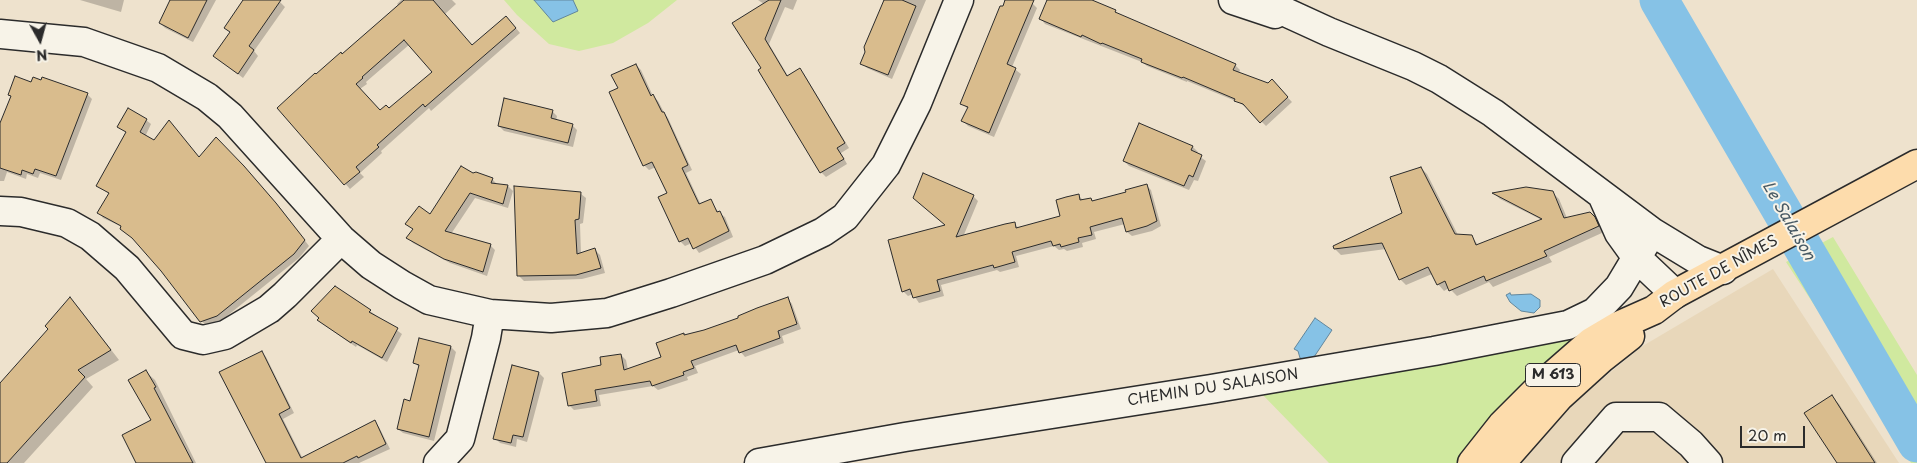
<!DOCTYPE html>
<meta charset="utf-8">
<style>
body{margin:0}
#map{position:relative;width:1917px;height:463px;overflow:hidden;background:#eee2cd;font-family:"Playpen Sans",sans-serif}
canvas{display:block}
.north{position:absolute;left:15px;top:15px;width:50px;height:50px;-webkit-text-stroke:4px #f7f3e8;paint-order:stroke;rotate:173deg;font-size:14px;font-weight:700;line-height:20px;text-align:center;color:#2b2b2b}
.north::after{content:'';display:block;margin:auto;width:18px;height:22px;background:#2b2b2b;clip-path:polygon(50% 0,100% 100%,50% 72%,0 100%)}
.scale{position:absolute;left:1740px;top:426px;width:65px;height:22px;box-sizing:border-box;border:2px solid #2b2b2b;border-top:0;padding-left:6px;font-size:15px;line-height:18px;white-space:nowrap;color:#2b2b2b;-webkit-text-stroke:4px #f7f3e8;paint-order:stroke}
</style>
<div id="map">
<canvas width="1917" height="463"></canvas>
<div class="north">N</div>
<div class="scale">20 m</div>
</div>
<script>
const ctx = document.querySelector('canvas').getContext('2d');
ctx.lineJoin = 'round';
function fillPath(path, color) { ctx.fillStyle = color; ctx.fill(path, 'evenodd'); }
const poly = rows => new Path2D(rows.map(r => 'M' + r).join(''));
function stroke(path, color, width, dash) { ctx.strokeStyle = color; ctx.lineWidth = width; ctx.lineCap = dash ? 'butt' : 'round'; ctx.setLineDash(dash || []); ctx.stroke(path); }
function write(font, color, halo, rows, align = 'center') {
  ctx.font = font + ' "Playpen Sans",sans-serif'; ctx.lineWidth = 4; ctx.setLineDash([]); ctx.textBaseline = 'middle'; ctx.strokeStyle = halo; ctx.fillStyle = color; for (const [text, x, y, turn = 0] of rows) {
    ctx.save(); ctx.translate(x, y); ctx.rotate((+turn || 0) * Math.PI / 180); ctx.textAlign = isNaN(turn) ? turn : align; if (halo) ctx.strokeText(text, 0, 0); ctx.fillText(text, 0, 0); ctx.restore();
  }
}
fillPath(poly([
 [1773,269,1899,463,1521,463,1577,400,1641,347]
]), '#e8d7ba');
fillPath(poly([
 [504,0,677,0,648,23,613,43,579,51,549,44,517,15],
 [1833,237,1917,375,1917,463,1911,463,1824,320,1786,262],
 [1584,332,1465,463,1329,463,1260,392]
]), '#d0e99f');
const water = poly([
 [534,0,573,0,578,11,553,22,534,0],
 [1510,293,1511,295,1531,294,1540,300,1540,307,1534,313,1521,311,1510,302,1506,295,1510,293],
 [1315,318,1332,330,1312,360,1308,358,1304,359,1300,358,1298,351,1294,349,1315,318]
]);
fillPath(water, '#86c2e6');
stroke(water, '#62869b', 1);
fillPath(poly([
 [80,0,124,0,121,12],
 [179,0,216,0,193,42,165,28,160,23],
 [245,0,278,0,285,7,254,51,258,56,243,78,215,56,231,33,226,28],
 [401,0,452,0,456,4,445,14,472,46,511,22,520,33,431,111,429,108,381,151,382,153,360,173,364,177,350,189,279,108,399,6,397,4],
 [410,44,434,72,389,110,380,112,360,89,367,84,366,82],
 [758,0,797,0,793,10,785,7,769,44,788,76,800,70,804,74,849,148,841,153,847,164,826,177,821,172,762,68,764,4],
 [885,0,926,0,892,79,867,68,862,63],
 [1007,0,1025,0,1032,3,1037,8,1012,67,1021,74,994,137,968,126,963,121,968,109,962,104],
 [1049,0,1089,0,1115,11,1120,16,1235,65,1240,70,1239,73,1268,85,1272,81,1292,102,1266,126,1249,109,1238,102,1187,81,1187,82,1147,66,1142,62,1045,24,1041,19],
 [636,65,641,70,653,96,658,101,665,114,668,118,692,170,686,173,701,205,710,200,719,213,725,217,733,237,699,253,692,243,685,246,680,241,668,194,656,167,649,170,644,165,619,89],
 [32,83,87,94,92,99,61,180,40,173,38,178,27,174,26,179,7,172,4,181,0,181,0,126],
 [552,111,557,116,556,121,572,125,577,130,573,147,504,131,499,126],
 [146,120,151,124,145,137,199,158,249,172,281,209,309,246,299,258,222,320,206,326,137,241,122,227,103,218,99,213,109,194,97,185,127,133,119,127],
 [1140,124,1193,147,1198,152,1196,154,1206,161,1198,181,1194,180,1189,190,1129,166,1124,161],
 [1421,168,1427,174,1458,235,1472,237,1479,246,1542,220,1500,199,1495,194,1552,192,1559,199,1567,218,1589,213,1601,225,1604,232,1549,257,1552,262,1493,287,1489,282,1457,296,1449,288,1444,291,1438,284,1432,274,1406,285,1400,279,1386,249,1341,255,1335,249,1404,214],
 [472,175,492,179,497,184,497,185,508,186,513,191,508,208,475,198,451,234,490,245,495,250,487,276,450,263,413,243,408,238,414,230,407,224,430,215],
 [1146,185,1151,190,1161,226,1152,231,1132,236,1127,232,1125,224,1094,232,1096,239,1082,243,1083,247,1067,251,1064,249,1059,250,1054,246,1016,256,1019,267,1000,272,997,270,941,285,944,296,919,303,913,294,908,296,903,291,946,226,973,196,978,201,963,237,1014,224,1019,228,1062,217,1078,195,1084,201,1091,199,1094,202,1127,193],
 [516,187,581,194,586,198,583,223,580,224,581,254,595,250,600,255,605,273,582,279,524,281,519,276],
 [70,299,79,308,119,360,86,379,93,387,24,463,0,463,0,384,49,329],
 [788,299,792,304,801,329,782,336,784,343,745,357,739,350,695,366,698,373,687,377,688,380,658,390,653,386,599,395,601,406,574,410,569,405,603,366,621,355,626,360,628,370,662,358,683,334,686,336,704,331],
 [370,311,402,334,387,362,357,345,356,347,323,324,320,319],
 [451,347,456,352,434,441,403,433,398,429,411,402,420,368,415,363],
 [262,352,266,357,294,413,283,419,305,463,267,463],
 [146,372,155,380,196,463,138,463,152,420],
 [539,373,544,378,527,442,517,439,516,447,500,443,495,438],
 [1832,397,1839,404,1877,463,1838,463],
 [374,422,379,427,390,449,359,463,321,463]
]), '#0003');
stroke(poly([
 [1659,0,1917,443]
]), '#86c2e6', 39);
const building = poly([
 [170,0,207,0,188,38,159,23,170,0],
 [243,0,281,0,249,46,254,50,238,74,213,56,230,32,224,28,243,0],
 [404,0,433,0,472,45,506,16,516,28,425,107,423,104,377,145,379,147,356,167,360,172,344,185,277,108,315,73,316,74,341,52,342,54,404,0],
 [404,40,432,72,389,108,386,105,380,110,356,84,363,78,362,77,404,40],
 [769,0,781,0,765,39,787,76,800,68,845,143,837,148,844,159,820,173,758,70,761,68,732,23,769,0],
 [884,0,902,0,916,6,888,75,860,64,865,52,864,47,884,0],
 [1005,0,1034,0,1007,64,1016,68,989,133,961,121,968,107,960,104,1000,6,1003,6,1005,0],
 [1047,0,1092,0,1116,10,1115,12,1236,64,1233,70,1268,83,1272,79,1288,97,1260,123,1243,104,1234,101,1235,99,1183,77,1182,78,1141,62,1142,59,1102,43,1101,44,1082,35,1081,37,1039,19,1047,0],
 [636,64,651,96,653,94,662,112,664,112,688,165,682,168,699,204,711,199,717,212,720,211,729,231,693,249,688,238,679,242,658,197,667,193,652,162,643,166,609,92,618,88,611,75,636,64],
 [15,76,31,82,33,77,41,80,42,77,88,93,56,176,35,169,33,174,22,170,21,175,0,168,0,123,11,96,8,95,15,76],
 [504,98,553,110,551,118,573,124,568,143,498,126,504,98],
 [128,108,147,119,140,132,154,140,169,120,199,157,216,137,244,166,276,203,305,240,294,254,217,316,200,322,161,271,132,238,120,229,121,226,97,213,109,193,96,186,126,132,117,127,128,108],
 [1139,123,1193,146,1191,150,1202,155,1193,177,1189,175,1184,186,1123,161,1139,123],
 [461,166,473,173,476,172,493,178,491,183,508,185,503,204,470,193,445,231,491,244,483,272,444,259,406,238,413,229,405,224,419,206,430,214,461,166],
 [1421,167,1455,234,1472,235,1476,245,1542,219,1492,193,1526,187,1553,191,1564,218,1590,212,1595,217,1599,226,1544,251,1547,256,1486,281,1484,276,1449,291,1445,281,1437,285,1428,267,1399,280,1382,243,1334,249,1333,246,1402,213,1390,177,1421,167],
 [923,173,974,195,956,237,1005,224,1015,222,1016,228,1060,216,1056,200,1066,197,1079,194,1080,200,1091,198,1092,201,1126,192,1125,190,1147,184,1157,221,1147,226,1126,232,1122,218,1090,227,1092,235,1078,238,1079,242,1061,247,1060,244,1053,246,1051,241,1012,252,1015,262,994,268,993,265,937,280,940,291,913,298,910,289,902,292,888,240,945,225,913,198,923,173],
 [514,186,581,192,579,219,575,220,577,254,595,248,601,268,576,275,517,276,514,186],
 [335,286,371,310,369,312,398,328,382,358,352,341,351,343,317,320,319,318,311,311,335,286],
 [70,297,111,350,78,370,85,377,7,463,0,463,0,383,48,329,45,326,70,297],
 [788,297,797,324,778,331,780,338,739,353,736,345,691,361,694,368,683,372,684,375,652,386,650,381,595,390,597,401,568,406,562,373,601,365,600,357,621,354,624,370,661,357,656,343,684,333,684,335,704,330,738,318,738,316,757,308,788,297],
 [419,338,451,346,429,437,397,429,404,399,410,401,419,365,413,363,419,338],
 [262,351,290,408,279,414,301,458,375,420,386,444,358,458,357,456,343,463,266,463,219,372,262,351],
 [512,365,539,372,523,437,513,435,511,443,493,439,512,365],
 [146,370,156,387,154,388,193,463,136,463,122,435,151,420,128,380,146,370],
 [1832,395,1875,463,1837,463,1804,413,1832,395]
]);
fillPath(building, '#d9bc8d');
stroke(building, '#2b2b2b', 1);
const minor = poly([
 [1233,0,1275,14],
 [1259,0,1329,32,1413,66,1439,79,1493,113,1652,232,1698,260,1723,270],
 [0,34,84,42,158,68,207,97,230,116,341,239,371,265,402,285,429,300,490,314,551,318,607,313,671,293,765,260,823,232,845,217,886,165,917,103,959,0],
 [1603,197,1619,233,1637,258,1675,294],
 [0,211,21,212,67,223,90,236,127,268,183,335,203,340,225,335,269,309,285,295,341,239],
 [438,463,460,439,486,338,490,314],
 [759,463,905,437,1211,389,1434,351,1568,325,1595,312,1619,287,1652,232],
 [1576,463,1616,417,1659,417,1691,444,1708,463]
]);
const major = poly([
 [1472,463,1502,425,1543,384,1591,342,1618,326,1654,310,1675,294,1917,164],
 [1501,463,1559,397,1602,358,1630,336]
]);
stroke(minor, '#2b2b2b', 31);
stroke(major, '#2b2b2b', 31);
stroke(minor, '#f7f3e8', 28);
stroke(major, '#fddcac', 28);
for (const [x, y, w] of [
 [1553,375,55]
]) { const box = new Path2D(); box.roundRect(x - w / 2, y - 11.5, w, 23, 4); ctx.fillStyle = '#f7f3e8'; ctx.fill(box); stroke(box, '#2b2b2b', 1); }
write('bold 14px', '#2b2b2b', null, [
 ["M 613",1553,375]
]);
write('15px', '#2b2b2b', '#f7f3e8', [
 ["ROUTE DE NÎMES",1719,272,-29],
 ["CHEMIN DU SALAISON",1213,388,-9]
]);
write('italic 16px', '#465863', '#f7f3e8', [
 ["Le Salaison",1788,221,60]
]);
</script>
